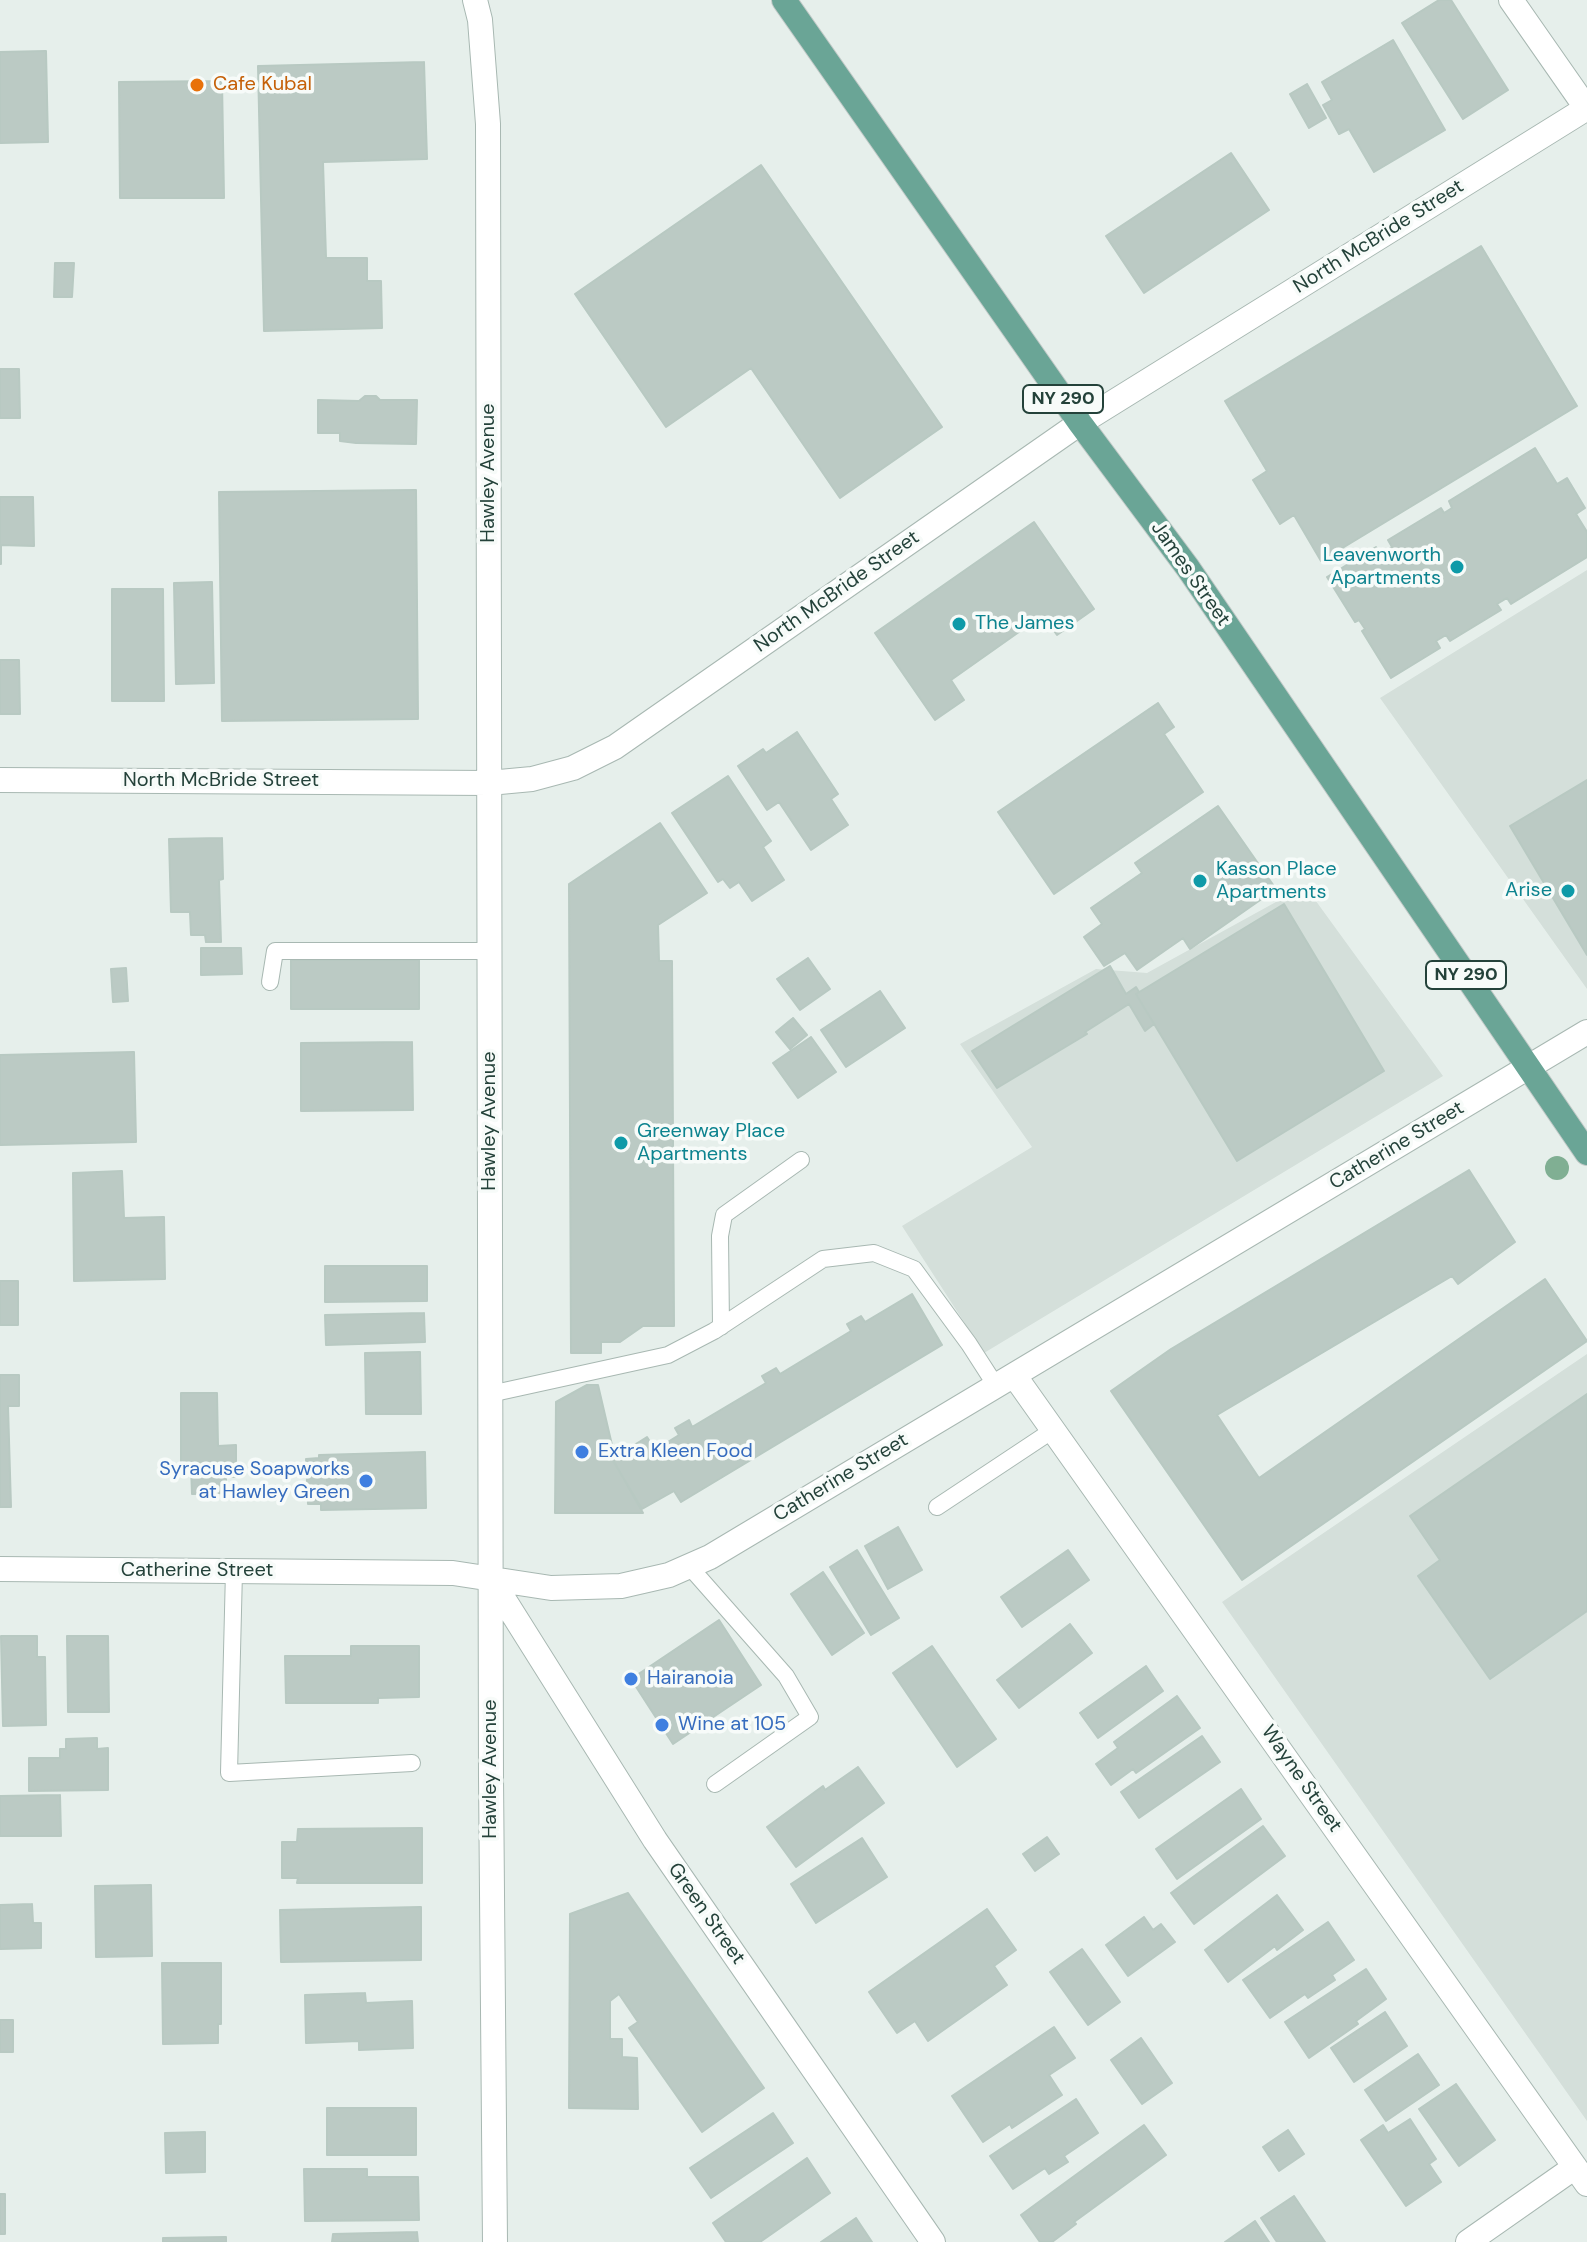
<!DOCTYPE html>
<style>
body{margin:0}
canvas{display:block;background:#e6efeb}
</style>
<canvas width="1587" height="2242"></canvas>
<script>
const ctx = document.querySelector('canvas').getContext('2d');
ctx.lineJoin = 'round';
function fillPath(path, color) { ctx.fillStyle = color; ctx.fill(path, 'evenodd'); }
const poly = rows => new Path2D(rows.map(r => 'M' + r).join(''));
function stroke(path, color, width, dash) { ctx.strokeStyle = color; ctx.lineWidth = width; ctx.lineCap = dash ? 'butt' : 'round'; ctx.setLineDash(dash || []); ctx.stroke(path); }
function write(font, color, halo, rows, align = 'center') {
  ctx.font = font + ' "DM Sans",sans-serif'; ctx.lineWidth = 7; ctx.setLineDash([]); ctx.textBaseline = 'middle'; ctx.strokeStyle = halo; ctx.fillStyle = color; for (const [text, x, y, turn = 0] of rows) {
    ctx.save(); ctx.translate(x, y); ctx.rotate((+turn || 0) * Math.PI / 180); ctx.textAlign = isNaN(turn) ? turn : align; if (halo) ctx.strokeText(text, 0, 0); ctx.fillText(text, 0, 0); ctx.restore();
  }
}
fillPath(poly([
 [1587,570,1587,989,1380,698],
 [1305,886,1443,1076,984,1353,902,1226,1032,1147,960,1044,1096,969,1147,973],
 [1587,1354,1587,2121,1222,1602]
]), '#d4dfda');
const building = poly([
 [1439,0,1451,0,1508,90,1463,119,1402,23,1439,0],
 [1393,40,1445,130,1374,172,1349,129,1339,134,1323,105,1332,100,1322,82,1393,40],
 [46,51,48,142,0,143,0,52,46,51],
 [424,62,427,159,323,162,326,258,367,258,367,281,381,281,382,328,264,331,258,66,424,62],
 [222,81,224,198,120,198,119,82,222,81],
 [1307,84,1326,118,1309,128,1290,94,1307,84],
 [1231,153,1269,210,1144,293,1106,236,1231,153],
 [761,165,942,427,840,498,751,368,666,427,575,294,761,165],
 [1481,246,1577,406,1321,561,1294,515,1280,524,1253,480,1267,471,1225,401,1481,246],
 [55,263,74,263,72,297,54,297,55,263],
 [0,369,19,369,20,418,0,418,0,369],
 [365,396,376,396,380,400,417,400,416,444,356,443,340,441,340,433,318,433,318,400,359,401,365,396],
 [1535,448,1557,484,1567,478,1585,508,1576,514,1587,532,1587,557,1511,604,1507,598,1497,604,1501,610,1450,641,1446,635,1436,641,1440,648,1391,678,1362,631,1365,629,1359,620,1355,622,1327,577,1376,547,1380,554,1392,547,1388,540,1441,508,1444,513,1452,508,1449,501,1535,448],
 [416,490,418,719,222,721,219,492,416,490],
 [0,497,33,497,34,546,1,545,1,564,0,564,0,497],
 [1034,522,1094,609,1057,635,1043,615,951,680,964,700,935,720,875,633,1034,522],
 [212,582,214,683,176,684,174,583,212,582],
 [112,589,163,589,164,701,112,701,112,589],
 [0,660,19,660,20,714,0,714,0,660],
 [1158,703,1174,727,1164,734,1203,792,1054,894,998,812,1158,703],
 [797,732,838,794,831,799,848,825,811,850,779,802,767,810,738,766,763,749,766,753,797,732],
 [728,776,771,841,763,847,784,880,752,901,739,882,730,888,723,879,718,882,672,813,728,776],
 [1587,780,1587,955,1510,826,1587,780],
 [1218,806,1276,889,1190,949,1183,938,1137,970,1125,953,1104,966,1084,937,1102,924,1091,908,1142,873,1135,863,1218,806],
 [660,823,707,893,658,925,659,961,672,961,674,1326,643,1326,620,1342,601,1342,601,1353,571,1353,569,884,660,823],
 [222,838,223,879,219,880,221,942,206,942,205,935,191,935,190,912,171,912,169,839,222,838],
 [1284,904,1384,1071,1237,1161,1136,994,1284,904],
 [201,948,241,948,242,974,201,975,201,948],
 [808,958,830,989,800,1010,777,979,808,958],
 [291,960,419,960,419,1009,291,1009,291,960],
 [1110,966,1126,994,1136,987,1139,992,1136,994,1154,1024,1145,1031,1129,1004,1085,1032,1087,1034,997,1088,972,1051,1110,966],
 [126,968,128,1001,113,1002,111,969,126,968],
 [880,991,905,1028,846,1067,821,1030,880,991],
 [793,1018,807,1035,790,1049,776,1032,793,1018],
 [811,1037,836,1072,798,1098,773,1063,811,1037],
 [412,1042,413,1110,301,1111,301,1043,412,1042],
 [134,1052,136,1142,0,1145,0,1055,134,1052],
 [1469,1170,1515,1242,1458,1284,1452,1276,1217,1415,1259,1478,1545,1279,1587,1341,1242,1580,1111,1391,1171,1349,1469,1170],
 [122,1171,124,1218,164,1217,165,1279,74,1281,73,1173,122,1171],
 [325,1266,427,1266,427,1301,325,1302,325,1266],
 [0,1281,18,1281,18,1325,0,1325,0,1281],
 [912,1294,942,1345,681,1502,674,1491,642,1509,612,1459,647,1437,655,1450,679,1435,675,1428,689,1420,692,1427,766,1383,762,1376,776,1368,780,1374,851,1331,847,1324,861,1316,865,1322,912,1294],
 [424,1313,425,1342,326,1345,325,1315,424,1313],
 [420,1352,421,1414,366,1414,365,1353,420,1352],
 [0,1375,19,1375,19,1406,8,1406,11,1507,0,1507,0,1375],
 [587,1385,598,1385,612,1445,604,1444,643,1513,555,1513,556,1402,587,1385],
 [181,1393,217,1393,218,1446,236,1445,236,1477,226,1477,226,1493,192,1494,191,1466,181,1465,181,1393],
 [1587,1394,1587,1611,1490,1679,1418,1576,1440,1560,1410,1516,1587,1394],
 [425,1452,426,1508,321,1510,321,1504,308,1504,306,1459,319,1458,319,1455,425,1452],
 [898,1527,922,1570,888,1589,865,1546,898,1527],
 [857,1550,899,1618,871,1635,830,1567,857,1550],
 [1068,1550,1089,1580,1022,1627,1001,1597,1068,1550],
 [823,1572,864,1633,832,1655,791,1594,823,1572],
 [719,1620,761,1685,673,1744,631,1679,719,1620],
 [1070,1624,1092,1653,1019,1708,997,1680,1070,1624],
 [1,1636,37,1636,37,1657,45,1657,46,1725,3,1726,1,1636],
 [67,1636,108,1636,109,1712,68,1712,67,1636],
 [351,1646,419,1646,419,1697,378,1698,378,1703,286,1703,285,1656,351,1656,351,1646],
 [932,1646,996,1739,957,1767,893,1673,932,1646],
 [1146,1666,1163,1691,1098,1738,1080,1713,1146,1666],
 [1177,1696,1200,1728,1136,1773,1133,1769,1111,1785,1096,1764,1118,1748,1114,1742,1177,1696],
 [1202,1736,1220,1762,1139,1818,1121,1792,1202,1736],
 [97,1738,97,1749,108,1748,108,1790,29,1791,29,1758,60,1758,60,1749,66,1749,66,1739,97,1738],
 [858,1767,884,1803,796,1867,767,1827,823,1786,825,1790,858,1767],
 [1241,1789,1261,1819,1177,1879,1156,1849,1241,1789],
 [60,1795,61,1836,0,1836,0,1796,60,1795],
 [1263,1826,1285,1856,1194,1924,1171,1893,1263,1826],
 [422,1828,422,1883,297,1883,298,1878,282,1878,282,1842,297,1842,298,1829,422,1828],
 [1047,1837,1059,1854,1035,1871,1023,1854,1047,1837],
 [862,1838,887,1877,816,1923,791,1884,862,1838],
 [151,1885,152,1956,96,1957,95,1886,151,1885],
 [628,1893,764,2088,702,2132,629,2028,638,2022,619,1994,610,2001,610,2039,622,2039,622,2057,637,2058,638,2109,569,2108,570,1914,628,1893],
 [1277,1895,1303,1930,1277,1950,1275,1946,1228,1982,1205,1950,1277,1895],
 [32,1904,33,1923,41,1923,41,1948,0,1949,0,1905,32,1904],
 [421,1907,421,1960,281,1962,280,1910,421,1907],
 [987,1909,1016,1950,994,1966,1007,1985,928,2041,915,2021,897,2033,869,1992,987,1909],
 [1144,1917,1153,1930,1161,1924,1175,1942,1128,1976,1106,1945,1144,1917],
 [1328,1922,1354,1960,1332,1975,1335,1980,1308,1998,1305,1994,1270,2018,1243,1980,1328,1922],
 [1082,1949,1120,2002,1088,2025,1050,1972,1082,1949],
 [162,1963,221,1963,221,2024,218,2024,218,2043,163,2044,162,1963],
 [1366,1969,1386,1999,1356,2021,1358,2024,1309,2058,1285,2022,1366,1969],
 [365,1993,366,2003,412,2001,413,2048,359,2050,359,2041,306,2043,305,1995,365,1993],
 [1385,2012,1407,2046,1354,2082,1331,2048,1385,2012],
 [0,2020,13,2020,13,2052,0,2052,0,2020],
 [1054,2027,1075,2058,1049,2075,1062,2095,1012,2128,1010,2124,983,2142,952,2096,1054,2027],
 [1141,2038,1172,2083,1142,2104,1111,2060,1141,2038],
 [1418,2054,1439,2085,1386,2121,1365,2090,1418,2054],
 [1456,2084,1495,2140,1459,2166,1419,2109,1456,2084],
 [1076,2099,1098,2133,1064,2156,1068,2162,1049,2174,1045,2168,1013,2189,990,2156,1076,2099],
 [327,2108,416,2108,416,2155,327,2155,327,2108],
 [773,2113,793,2143,711,2198,690,2168,773,2113],
 [1410,2119,1436,2159,1429,2164,1441,2182,1406,2206,1361,2140,1383,2125,1388,2133,1410,2119],
 [1144,2125,1166,2155,1074,2222,1076,2224,1052,2242,1040,2242,1021,2215,1144,2125],
 [1288,2130,1304,2154,1279,2171,1263,2147,1288,2130],
 [205,2132,205,2172,166,2173,165,2133,205,2132],
 [807,2158,830,2193,760,2242,726,2242,713,2223,807,2158],
 [304,2169,367,2169,367,2177,418,2177,419,2220,305,2221,304,2169],
 [0,2194,5,2194,5,2234,0,2234,0,2194],
 [1294,2196,1325,2242,1277,2242,1261,2218,1294,2196],
 [856,2218,872,2242,821,2242,856,2218],
 [1255,2221,1269,2242,1225,2242,1255,2221],
 [417,2232,418,2242,332,2242,333,2234,417,2232],
 [226,2237,226,2242,163,2242,163,2238,226,2237]
]);
fillPath(building, '#bbcac4');
stroke(building, '#b8c9c2', 2);
const service = poly([
 [270,982,275,951,489,951],
 [721,1327,720,1236,724,1215,801,1160],
 [490,1394,668,1355,714,1331,823,1259,874,1253,914,1269,969,1344,996,1386],
 [937,1507,1053,1430],
 [689,1566,786,1676,810,1717,715,1784],
 [234,1571,229,1773,412,1763]
]);
const minor = poly([
 [475,0,480,20,488,124,491,1777,495,2242],
 [0,780,489,783,532,779,573,768,615,747,1080,423,1587,108],
 [1014,1375,1587,2184],
 [0,1569,453,1573,551,1588,621,1586,669,1575,710,1557,1587,1032],
 [491,1579,655,1840,933,2242],
 [1468,2242,1575,2167]
]);
const tertiary = poly([
 [1511,0,1587,109]
]);
const primary = poly([
 [784,0,1080,423,1188,568,1587,1153]
]);
stroke(service, '#a8b8b2', 18);
stroke(minor, '#a8b8b2', 26);
stroke(tertiary, '#a8b8b2', 26);
stroke(primary, '#c2cac8', 26);
stroke(service, '#fff', 16);
stroke(minor, '#fff', 24);
stroke(tertiary, '#fff', 24);
stroke(primary, '#6aa596', 24);
ctx.fillStyle = '#80af93';
for (const [x, y] of [
 [1557,1168]
]) { ctx.beginPath(); ctx.arc(x, y, 12, 0, 2 * Math.PI); ctx.fill(); }
for (const [x, y, r, color] of [
 [197,85,8,"#e8710a"],
 [1457,567,8,"#0f9aa8"],
 [959,624,8,"#0f9aa8"],
 [1200,881,8,"#0f9aa8"],
 [1568,891,8,"#0f9aa8"],
 [621,1143,8,"#0f9aa8"],
 [582,1452,8,"#3f7fe0"],
 [366,1481,8,"#3f7fe0"],
 [631,1679,8,"#3f7fe0"],
 [662,1725,8,"#3f7fe0"]
]) { const dot = new Path2D(); dot.arc(x, y, r, 0, 2 * Math.PI); ctx.fillStyle = color; ctx.fill(dot); stroke(dot, '#f7fbf9', 3); }
for (const [x, y, w] of [
 [1063,399,80],
 [1466,975,80]
]) { const box = new Path2D(); box.roundRect(x - w / 2, y - 14, w, 28, 6); ctx.fillStyle = '#f7fbf9'; ctx.fill(box); stroke(box, '#24423a', 2); }
write('bold 18px', '#24423a', null, [
 ["NY 290",1063,399],
 ["NY 290",1466,975]
]);
write('20px', '#c56008', '#f7fbf9', [
 ["Cafe Kubal",213,85]
], 'left');
write('20px', '#24423a', '#f7fbf9', [
 ["North McBride Street",1379,237,-32],
 ["Hawley Avenue",489,473,-90],
 ["James Street",1190,574,55],
 ["North McBride Street",837,592,-35],
 ["North McBride Street",221,781],
 ["Hawley Avenue",490,1121,-90],
 ["Catherine Street",1397,1146,-31],
 ["Catherine Street",841,1478,-31],
 ["Catherine Street",197,1571],
 ["Hawley Avenue",491,1769,-90],
 ["Wayne Street",1301,1779,55],
 ["Green Street",706,1914,55]
]);
write('20px', '#0d838f', '#f7fbf9', [
 ["Leavenworth",1441,556,"right"],
 ["Apartments",1441,579,"right"],
 ["The James",975,624],
 ["Kasson Place",1216,870],
 ["Apartments",1216,893],
 ["Arise",1552,891,"right"],
 ["Greenway Place",637,1132],
 ["Apartments",637,1155]
], 'left');
write('20px', '#366cbe', '#f7fbf9', [
 ["Extra Kleen Food",598,1452],
 ["Syracuse Soapworks",350,1470,"right"],
 ["at Hawley Green",350,1493,"right"],
 ["Hairanoia",647,1679],
 ["Wine at 105",678,1725]
], 'left');
</script>
